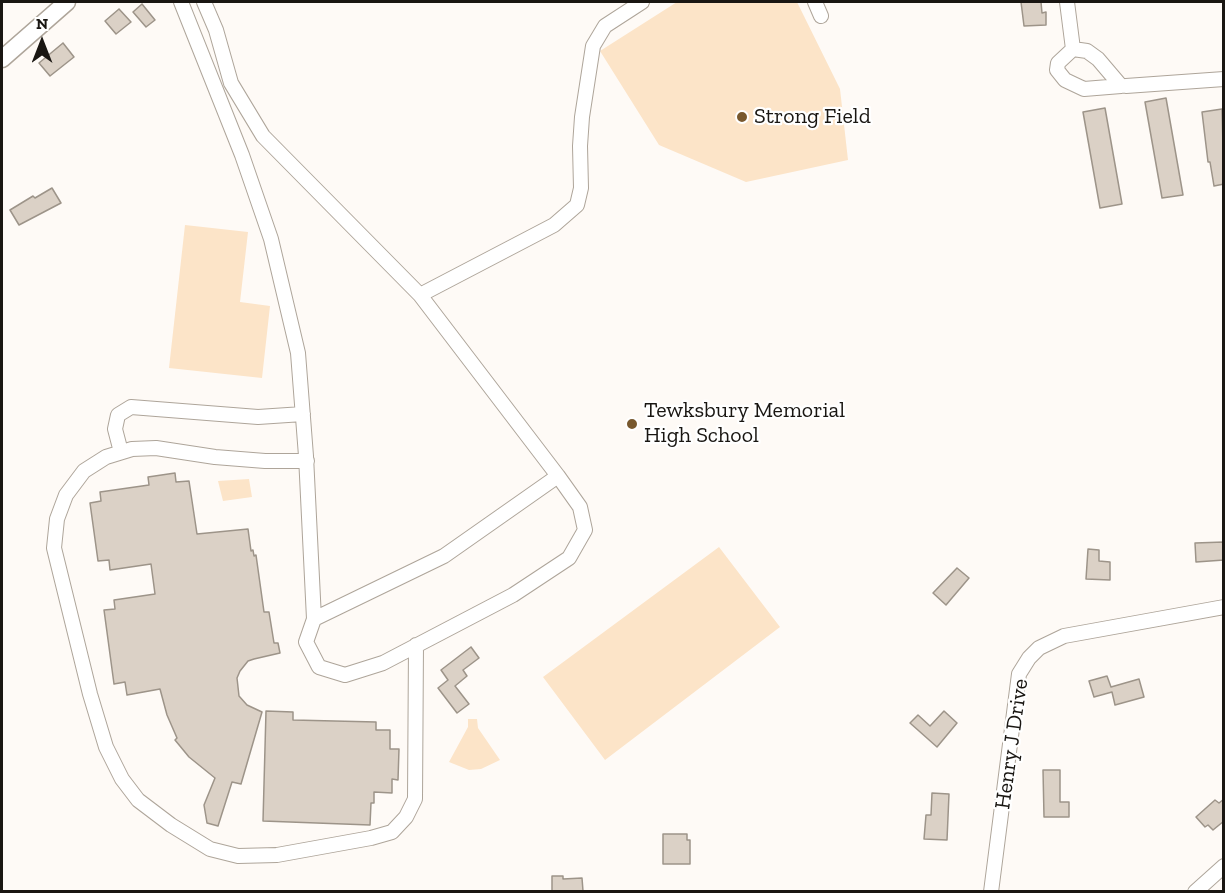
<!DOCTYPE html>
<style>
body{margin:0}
#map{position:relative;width:1225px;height:893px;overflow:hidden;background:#fefaf6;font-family:"Zilla Slab",serif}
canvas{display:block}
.frame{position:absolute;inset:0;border:3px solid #191612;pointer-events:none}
.north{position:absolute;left:12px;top:12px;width:60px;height:60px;-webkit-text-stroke:4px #fff;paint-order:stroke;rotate:0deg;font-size:16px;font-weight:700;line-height:24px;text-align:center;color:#191612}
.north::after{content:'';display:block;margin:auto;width:21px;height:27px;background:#191612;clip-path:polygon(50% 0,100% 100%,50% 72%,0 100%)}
</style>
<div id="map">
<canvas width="1225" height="893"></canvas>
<div class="frame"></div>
<div class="north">N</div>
</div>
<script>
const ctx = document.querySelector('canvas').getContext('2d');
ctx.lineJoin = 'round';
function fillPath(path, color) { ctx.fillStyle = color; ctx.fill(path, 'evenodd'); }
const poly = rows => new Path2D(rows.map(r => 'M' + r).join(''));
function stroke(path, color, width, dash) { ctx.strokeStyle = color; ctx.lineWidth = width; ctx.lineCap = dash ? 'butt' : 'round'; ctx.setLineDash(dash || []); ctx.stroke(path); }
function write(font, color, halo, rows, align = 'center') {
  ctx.font = font + ' "Zilla Slab",serif'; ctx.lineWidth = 4.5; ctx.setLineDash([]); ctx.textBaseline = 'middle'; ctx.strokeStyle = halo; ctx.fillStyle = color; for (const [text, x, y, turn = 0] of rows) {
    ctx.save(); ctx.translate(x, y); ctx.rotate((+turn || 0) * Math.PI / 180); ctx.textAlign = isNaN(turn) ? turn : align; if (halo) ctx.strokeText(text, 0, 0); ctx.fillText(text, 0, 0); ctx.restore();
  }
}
fillPath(poly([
 [677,2,797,2,840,89,848,160,746,182,659,145,600,51],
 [185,225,248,232,240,302,270,306,262,378,169,368],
 [249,479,252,497,223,501,218,481],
 [719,547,780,627,605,760,543,677],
 [468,719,477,719,478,728,500,760,481,769,469,770,449,762,468,727]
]), '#fce4c8');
const building = poly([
 [1021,2,1041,2,1042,13,1046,12,1046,25,1024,26,1021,2],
 [142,4,155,20,146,27,133,12,142,4],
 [119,9,131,22,116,34,105,21,119,9],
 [63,43,74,57,50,76,39,63,63,43],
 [1166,98,1183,195,1162,198,1145,102,1166,98],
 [1105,108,1122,204,1100,208,1083,112,1105,108],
 [1222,109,1224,184,1214,186,1210,162,1208,162,1202,112,1222,109],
 [52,188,61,203,19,225,10,210,33,196,35,198,52,188],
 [175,473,176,482,189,481,197,534,248,529,251,551,253,550,254,556,256,555,264,612,269,612,274,643,278,643,280,653,254,659,248,661,240,671,237,678,239,696,247,705,262,712,241,784,232,782,218,826,207,823,204,805,215,778,189,757,175,740,177,738,167,715,160,689,127,695,125,682,114,684,104,610,115,609,114,600,155,594,151,564,110,570,109,560,98,561,90,503,101,501,100,492,149,485,148,477,175,473],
 [1224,542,1224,560,1196,562,1195,543,1224,542],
 [1088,549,1099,550,1099,561,1110,562,1110,580,1086,579,1088,549],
 [957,568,969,578,946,605,933,593,957,568],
 [471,647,479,658,463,670,467,676,455,686,469,704,457,713,438,688,448,680,441,670,471,647],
 [1107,676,1111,687,1139,679,1144,697,1115,705,1112,692,1094,697,1089,681,1107,676],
 [266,711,293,712,293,720,376,722,376,730,390,730,390,749,399,749,398,780,392,779,392,793,374,792,374,803,371,803,370,825,263,821,266,711],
 [944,711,957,723,937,747,910,723,918,715,930,726,944,711],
 [1043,770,1060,770,1060,802,1069,802,1069,817,1044,817,1043,770],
 [932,793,949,794,947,840,924,839,926,815,931,815,932,793],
 [1224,799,1224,821,1213,830,1208,825,1205,827,1196,817,1215,800,1219,803,1224,799],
 [663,834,687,834,687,840,690,840,690,864,663,864,663,834],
 [552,876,563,876,563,879,582,878,583,891,552,891,552,876]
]);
fillPath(building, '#dbd1c6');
stroke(building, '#9d9489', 1.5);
const minor = poly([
 [181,2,242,155,271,239,298,353,306,456,314,619,444,556,558,476,420,295,263,136,231,83,216,30,204,2],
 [815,2,821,16],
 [1067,2,1073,49],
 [1073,49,1087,51,1098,59,1121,86,1084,89,1065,80,1057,70,1058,63,1073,49],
 [1126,86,1224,79],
 [420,295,554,225,577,205,581,188,580,146,582,117,593,46,605,26,642,2],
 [121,452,115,429,118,415,131,407,258,417,303,414],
 [307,461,265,461,215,457,156,448,132,449,106,457,84,471,66,495,57,519,54,548,90,694,106,747,122,779,138,800,171,825,210,849,238,856,277,855,371,838,392,832,406,817,415,799,416,645],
 [314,619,306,642,319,667,345,675,383,663,513,595,569,558,585,530,580,507,558,476],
 [991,892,1019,674,1029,658,1039,648,1064,636,1224,607],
 [1195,892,1224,866]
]);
const major = poly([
 [2,59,67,2]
]);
stroke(minor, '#aea59a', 16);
stroke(major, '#aea59a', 19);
stroke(minor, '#fff', 14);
stroke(major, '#fff', 16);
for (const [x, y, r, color] of [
 [742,117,6,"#78582e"],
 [632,424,6,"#78582e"]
]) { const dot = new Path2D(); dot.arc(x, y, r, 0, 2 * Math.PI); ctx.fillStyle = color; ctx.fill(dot); stroke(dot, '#fff', 2); }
write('22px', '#191612', '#fff', [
 ["Strong Field",754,117],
 ["Tewksbury Memorial",644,411],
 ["High School",644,436]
], 'left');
write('22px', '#191612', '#fff', [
 ["Henry J Drive",1012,744,-82]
]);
</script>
